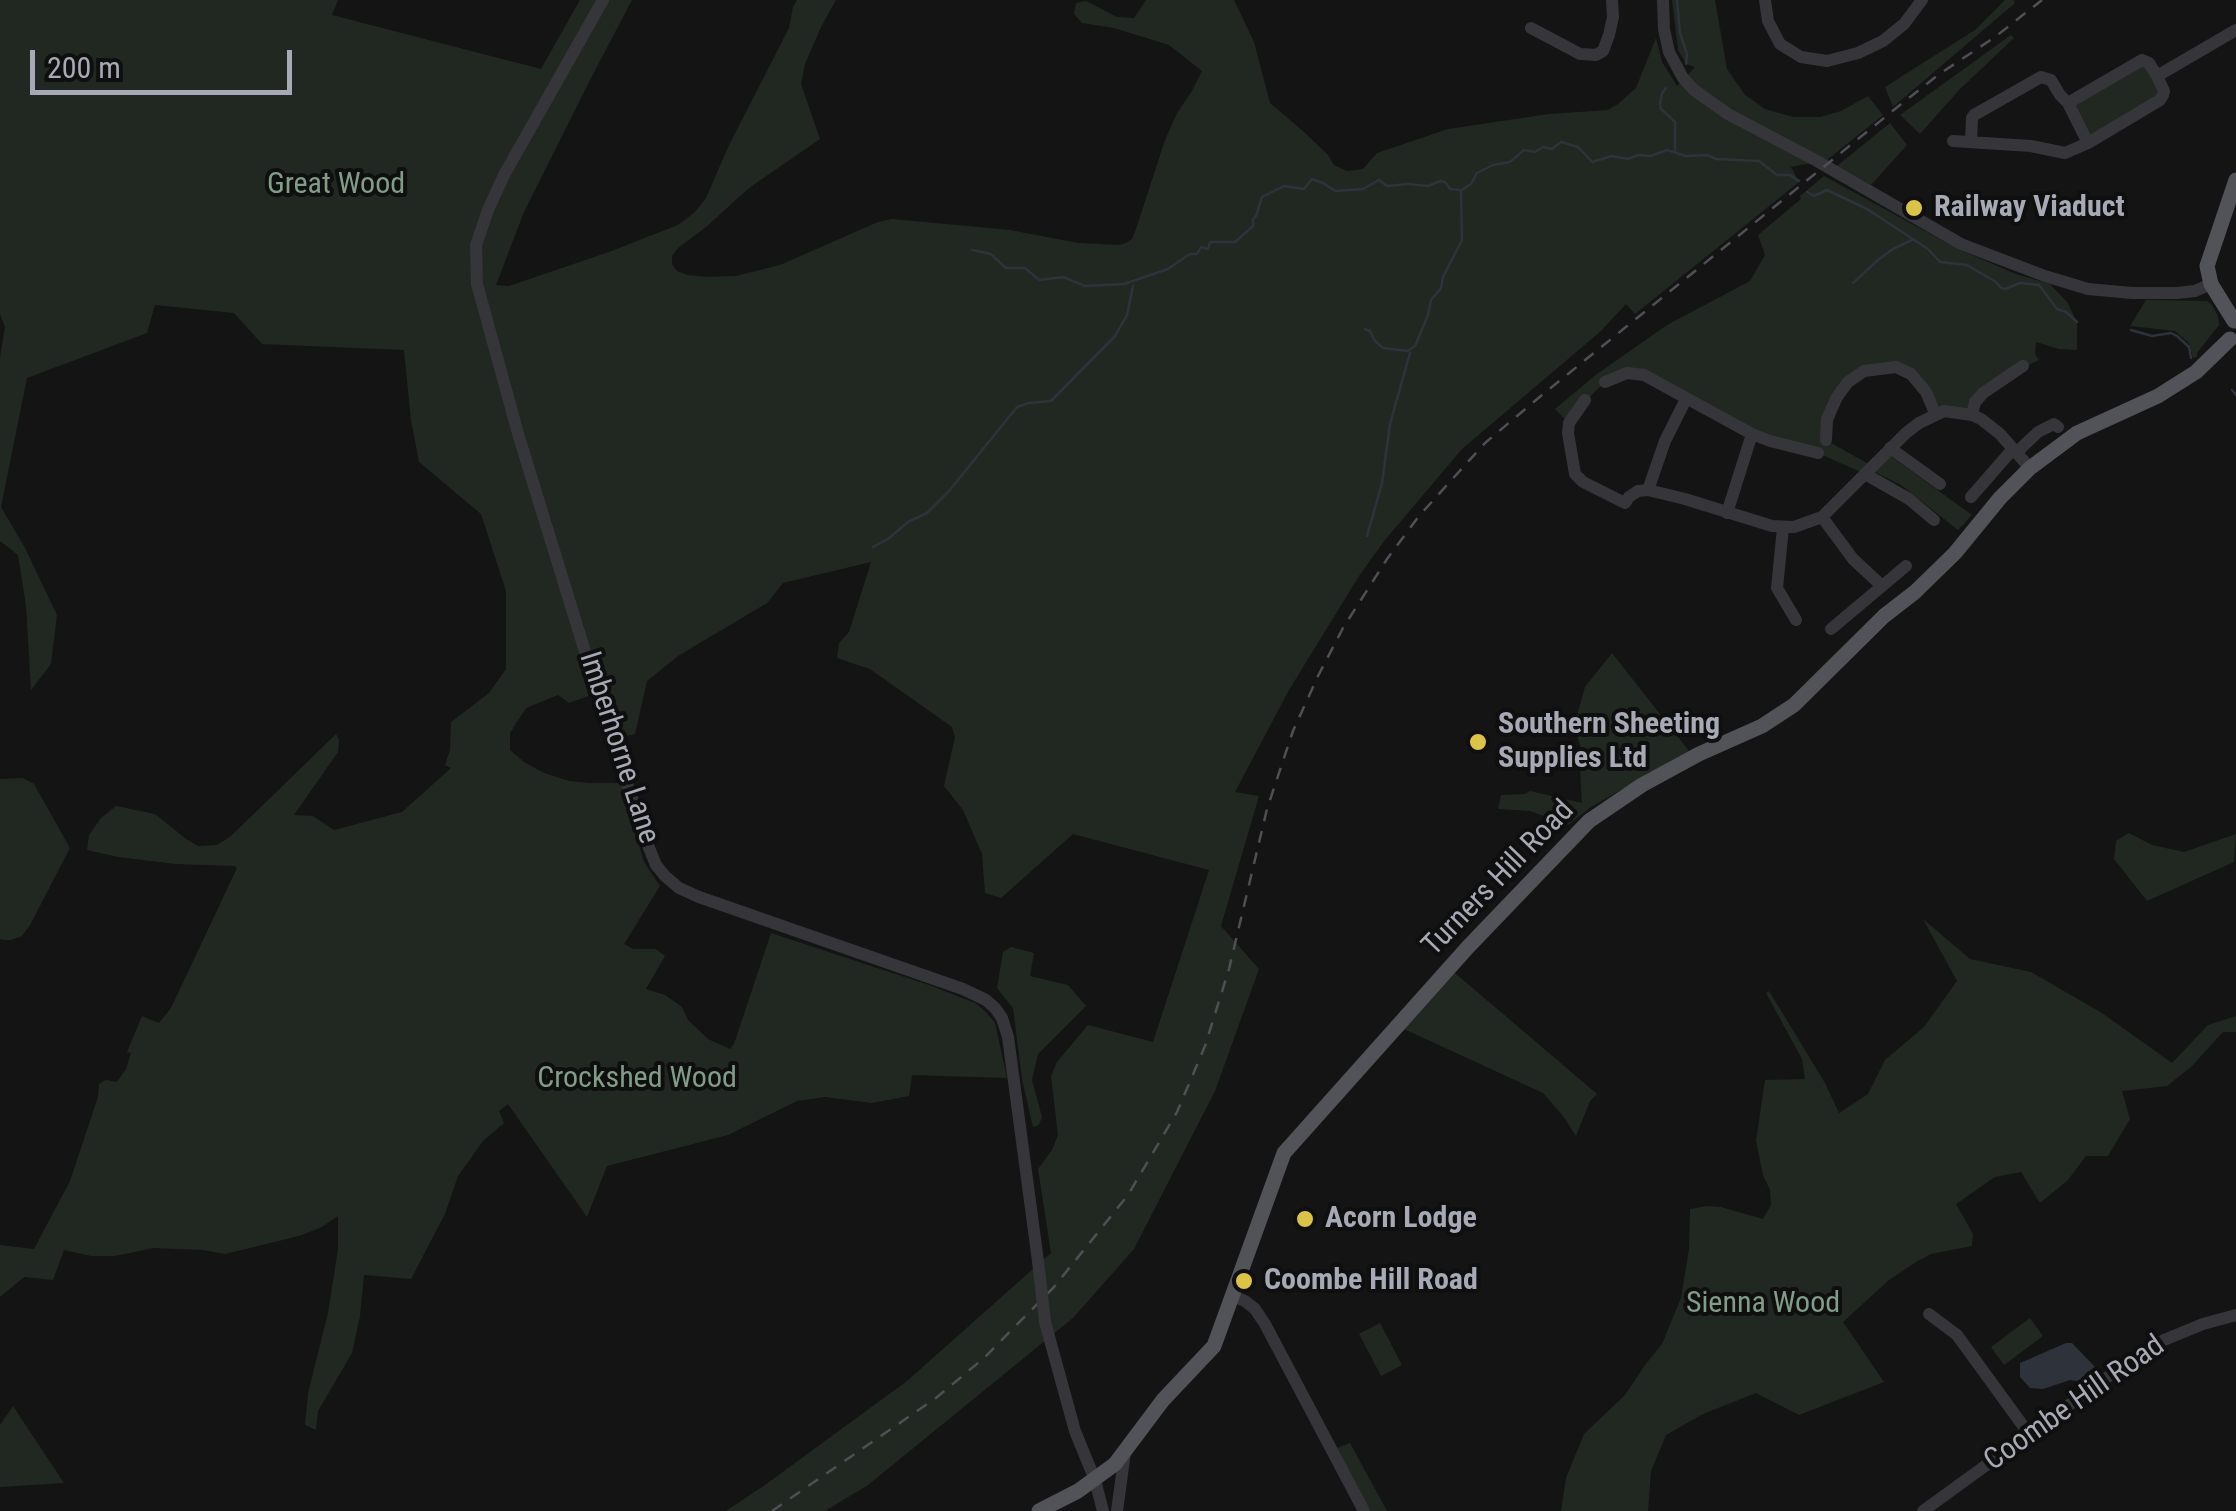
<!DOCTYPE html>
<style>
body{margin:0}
#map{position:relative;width:2236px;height:1511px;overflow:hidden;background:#141415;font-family:"Roboto Condensed",sans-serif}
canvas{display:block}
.scale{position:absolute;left:30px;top:50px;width:262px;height:45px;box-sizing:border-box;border:5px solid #a7a9b4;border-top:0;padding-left:12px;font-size:30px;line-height:35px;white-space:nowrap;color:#a7a9b4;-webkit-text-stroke:8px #0f0f10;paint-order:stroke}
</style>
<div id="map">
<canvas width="2236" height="1511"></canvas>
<div class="scale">200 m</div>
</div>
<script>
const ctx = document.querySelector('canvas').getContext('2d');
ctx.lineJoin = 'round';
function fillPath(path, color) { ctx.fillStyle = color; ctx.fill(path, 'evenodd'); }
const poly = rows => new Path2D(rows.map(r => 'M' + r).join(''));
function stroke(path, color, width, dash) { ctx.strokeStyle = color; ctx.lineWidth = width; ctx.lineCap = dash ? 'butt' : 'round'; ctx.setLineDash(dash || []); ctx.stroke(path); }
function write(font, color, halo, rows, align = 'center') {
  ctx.font = font + ' "Roboto Condensed",sans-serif'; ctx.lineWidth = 8; ctx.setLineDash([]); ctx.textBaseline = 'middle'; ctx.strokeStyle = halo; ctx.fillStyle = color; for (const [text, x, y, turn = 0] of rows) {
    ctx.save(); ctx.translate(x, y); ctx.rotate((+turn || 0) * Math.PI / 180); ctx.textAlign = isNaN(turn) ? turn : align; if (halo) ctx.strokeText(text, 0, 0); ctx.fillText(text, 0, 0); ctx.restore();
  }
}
fillPath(poly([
 [0,0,338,0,332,15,541,69,580,0,632,0,589,82,524,212,496,285,509,286,609,252,678,225,695,212,706,198,729,145,789,28,793,7,797,0,836,0,821,27,805,64,801,84,820,139,749,188,706,227,678,248,672,256,672,264,677,271,687,275,708,277,736,276,780,265,878,222,892,219,1010,230,1078,243,1119,245,1126,243,1132,239,1136,229,1165,140,1177,113,1192,91,1202,71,1169,45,1114,28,1082,23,1074,14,1076,3,1086,1,1117,17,1134,18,1146,0,1234,0,1254,42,1270,103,1304,132,1328,155,1334,165,1347,171,1363,169,1377,153,1448,129,1549,114,1608,110,1618,104,1636,88,1656,38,1662,62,1677,86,1695,67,1686,64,1678,50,1672,0,1715,0,1727,69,1745,95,1765,109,1793,117,1820,117,1841,111,1868,96,1883,115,1827,160,1791,167,1799,182,1635,314,1626,304,1601,331,1462,449,1385,540,1359,576,1289,690,1235,792,1259,796,1221,926,1259,969,1215,1091,1134,1249,1073,1318,868,1485,825,1511,726,1511,765,1485,907,1381,1051,1253,1038,1169,1052,1150,1058,1135,1051,1076,1057,1062,1088,1025,1153,1042,1209,870,1073,834,1001,898,985,893,982,854,963,810,944,786,955,737,952,727,870,669,837,658,839,643,849,632,871,562,783,583,767,603,678,656,647,681,635,734,618,738,602,691,569,703,558,695,526,708,510,733,510,750,524,762,544,773,569,781,590,783,621,783,644,862,660,886,624,944,633,949,656,949,665,956,646,989,665,995,682,1007,688,1020,708,1039,730,1049,734,1044,771,933,929,985,975,1003,985,1011,995,1023,1007,1078,912,1075,909,1096,872,1103,825,1097,797,1101,728,1135,607,1166,587,1217,508,1104,499,1111,504,1123,483,1141,458,1176,445,1214,411,1279,364,1275,360,1316,352,1353,318,1411,316,1430,305,1425,308,1393,328,1313,338,1249,338,1216,320,1228,299,1236,225,1254,203,1250,154,1248,115,1256,91,1256,64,1250,53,1280,24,1277,0,1297,0,1245,34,1249,70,1181,98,1097,99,1084,106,1080,117,1082,126,1069,131,1053,127,1052,142,1016,159,1023,171,1008,237,868,235,866,176,864,118,857,87,850,89,835,101,818,116,806,155,814,186,839,198,846,217,845,231,836,336,734,339,740,338,752,294,815,313,816,334,830,402,812,451,768,445,765,450,750,451,722,489,693,506,669,506,591,481,514,419,462,411,420,404,350,262,344,234,313,155,305,147,333,27,378,1,507,25,548,57,615,51,664,31,690,26,606,18,555,0,541,0,357,5,327,0,314],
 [2005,0,2014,0,2015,3,1893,107,1885,87,1975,30],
 [2011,35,2014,38,1959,90,1920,134,1900,115],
 [2137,67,2145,67,2159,88,2158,95,2092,135,2089,134,2075,107,2077,103],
 [1890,123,1907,145,1871,185,1837,166],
 [1824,176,1958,249,2016,274,2050,284,2067,302,2077,322,2077,350,2059,349,2036,342,2035,354,2039,360,2006,376,1972,415,1935,413,1926,392,1896,367,1848,382,1826,440,1872,466,1865,474,1818,453,1770,441,1644,375,1605,382,1566,420,1555,409,1597,374,1667,325,1750,281,1765,255,1758,235,1801,199,1800,196],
 [2146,300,2207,301,2212,305,2218,316,2219,325,2197,353,2197,357,2193,358,2189,343,2175,331,2130,326],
 [1889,455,1972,515,1958,530,1901,485,1873,471],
 [1612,653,1689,751,1591,807,1568,825,1530,811,1498,809,1501,795,1525,794,1530,791,1582,803,1580,767,1586,765,1574,726,1585,687],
 [23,778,34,784,70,848,30,925,22,936,11,940,4,940,0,939,0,779],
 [2129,833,2152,845,2184,852,2236,834,2234,862,2147,901,2114,859,2116,841],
 [1923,919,1970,959,2031,972,2102,1013,2172,1063,2208,1025,2236,1016,2236,1032,2223,1032,2191,1067,2167,1086,2122,1091,2130,1119,2108,1156,2086,1156,2068,1180,2040,1203,2021,1172,1995,1177,1956,1204,1973,1234,1972,1246,1931,1254,1916,1262,1889,1280,1843,1322,1884,1382,1799,1415,1756,1393,1703,1414,1666,1435,1651,1471,1648,1511,1561,1511,1566,1478,1584,1434,1625,1395,1645,1365,1662,1344,1681,1298,1689,1249,1690,1209,1707,1206,1721,1207,1763,1219,1771,1205,1770,1190,1763,1175,1756,1141,1765,1080,1805,1079,1802,1059,1766,993,1769,991,1825,1083,1839,1113,1868,1094,1885,1060,1924,1027,1957,981],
 [1011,947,1034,953,1030,976,1068,985,1086,1006,1038,1054,1032,1080,1042,1117,1039,1125,1033,1127,1022,1079,1013,1008,997,988,1003,952],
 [1455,973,1597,1094,1590,1101,1576,1136,1563,1116,1543,1093,1404,1029],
 [2030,1318,2043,1336,2004,1365,1991,1347],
 [1380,1323,1402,1365,1381,1376,1359,1334],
 [13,1406,64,1483,0,1487,0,1425],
 [1350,1443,1387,1511,1370,1511,1337,1448]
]), '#212822');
fillPath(poly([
 [2066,1343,2072,1343,2098,1370,2083,1382,2070,1380,2043,1389,2030,1388,2020,1377,2020,1363]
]), '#2e323a');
stroke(poly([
 [1677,0,1680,33,1687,54,1686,64],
 [1666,88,1662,94,1660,104,1661,109,1675,122,1675,150],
 [1462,190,1471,184,1477,173,1493,165,1510,162,1524,150,1535,152,1543,147,1552,149,1561,142,1578,147,1592,162,1612,156,1628,159,1638,155,1651,156,1667,150,1686,156,1707,155,1716,159,1759,161,1777,175,1790,175,1799,181],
 [1807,192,1814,196,1827,190,1867,209,1928,249,1940,262,1967,265,1996,282,2001,288,2005,289,2020,283,2039,285,2057,309,2066,312,2077,322],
 [972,250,991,254,1006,268,1025,268,1039,280,1063,277,1085,286,1124,284,1168,269,1190,254,1197,254,1201,247,1208,249,1210,242,1235,242,1253,226,1253,219,1256,216,1262,197,1284,186,1304,189,1312,179,1323,183,1335,191,1363,189,1379,180,1387,186,1408,184,1428,186,1440,181,1445,182,1450,189,1461,190],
 [1853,283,1878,260,1893,249,1912,240],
 [1365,329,1370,331,1375,341,1383,348,1408,351,1415,346,1428,315,1431,300,1441,288,1443,277,1462,240,1461,192],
 [2131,330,2152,336,2171,333,2177,336,2189,347,2191,358],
 [2232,390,2236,395],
 [1367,536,1382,483,1390,424,1410,353],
 [873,547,888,539,908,522,927,513,949,491,1017,407,1029,403,1051,401,1115,336,1127,315,1133,286]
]), '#2e323a', 2.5);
stroke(poly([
 [603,0,504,175,488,210,476,245,477,284,519,437,607,723,645,838,656,865,665,876,679,888,699,897,963,989,986,1000,995,1008,1002,1018,1008,1037,1038,1261],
 [1663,0,1664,29,1669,52,1683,78,1694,90,1728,114,1817,161,1961,244,2045,276,2088,289,2132,293,2177,293,2195,291,2211,284],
 [1765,0,1768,21,1780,44,1801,57,1827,61,1858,53,1883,41,1904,24,1922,0],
 [1531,28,1580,54,1596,55,1603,51,1609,35,1613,17,1612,0],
 [2142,60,2149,63,2157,76,2164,91,2163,95,2160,100,2088,143,2068,103,2142,60],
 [2157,76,2236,30],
 [1953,141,2031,146,2065,153,2088,143],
 [1971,142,1972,118,1974,115,2041,77,2051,80,2060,95,2068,103],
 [1605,382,1627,373,1644,375,1752,434,1770,441,1818,453],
 [1585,400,1569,423,1568,433,1575,474,1583,482,1625,503,1629,497,1638,491,1648,490,1685,499,1772,526,1794,527,1822,517,1906,433,1919,423,1944,411,1972,415,1981,419,2000,434,2030,468],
 [1972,415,1975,402,1983,393,2023,366],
 [1826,440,1827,419,1837,397,1848,382,1864,371,1896,367,1911,374,1926,392,1935,413],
 [1890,448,1940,484],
 [2016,453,2038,432,2054,424,2058,427],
 [1865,474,1909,499,1934,520],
 [1648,490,1665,441,1686,399],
 [1971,497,2012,450],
 [1727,513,1752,434],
 [1822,517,1853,559,1881,585],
 [1783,528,1777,588,1796,620],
 [1831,629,1906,566],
 [1233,1296,1245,1301,1255,1309,1265,1324,1364,1511],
 [1929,1314,1957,1335,2029,1434],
 [1045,1322,1075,1431,1095,1480,1103,1511],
 [1117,1511,1125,1452],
 [1923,1511,2124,1365,2164,1340,2203,1324,2236,1315]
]), '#36363a', 12);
stroke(poly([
 [2234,321,2211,284,2207,266,2236,180],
 [1039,1511,1078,1491,1115,1464,1163,1400,1214,1346,1284,1153,1468,947,1589,821,1642,785,1699,754,1762,726,1794,705,1884,616,1915,592,1955,553,2000,498,2030,468,2077,433,2158,396,2196,372,2230,339]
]), '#525259', 15);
stroke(poly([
 [772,1511,936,1398,984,1358,1054,1287,1128,1195,1177,1112,1205,1046,1229,969,1267,809,1293,731,1318,676,1343,628,1387,559,1419,516,1485,443,1542,395,1900,105,1938,75,1995,37,2042,0]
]), '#4f4f55', 2.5, [12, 10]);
stroke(poly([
 [1038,1261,1045,1322]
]), '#36363a', 12);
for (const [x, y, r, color] of [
 [1914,208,10,"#dbc347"],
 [1478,742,10,"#dbc347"],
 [1305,1219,10,"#dbc347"],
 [1244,1281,10,"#dbc347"]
]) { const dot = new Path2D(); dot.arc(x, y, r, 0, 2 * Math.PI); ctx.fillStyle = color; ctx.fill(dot); stroke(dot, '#0f0f10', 4); }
write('30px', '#819d87', '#0f0f10', [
 ["Great Wood",336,185],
 ["Crockshed Wood",637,1079],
 ["Sienna Wood",1763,1304]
]);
write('bold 30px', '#a7a9b4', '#0f0f10', [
 ["Railway Viaduct",1934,208],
 ["Southern Sheeting",1498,725],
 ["Supplies Ltd",1498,759],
 ["Acorn Lodge",1325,1219],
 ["Coombe Hill Road",1264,1281]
], 'left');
write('30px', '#a7a9b4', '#0f0f10', [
 ["Imberhorne Lane",618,748,72],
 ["Turners Hill Road",1499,879,-46],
 ["Coombe Hill Road",2075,1404,-35]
]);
</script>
